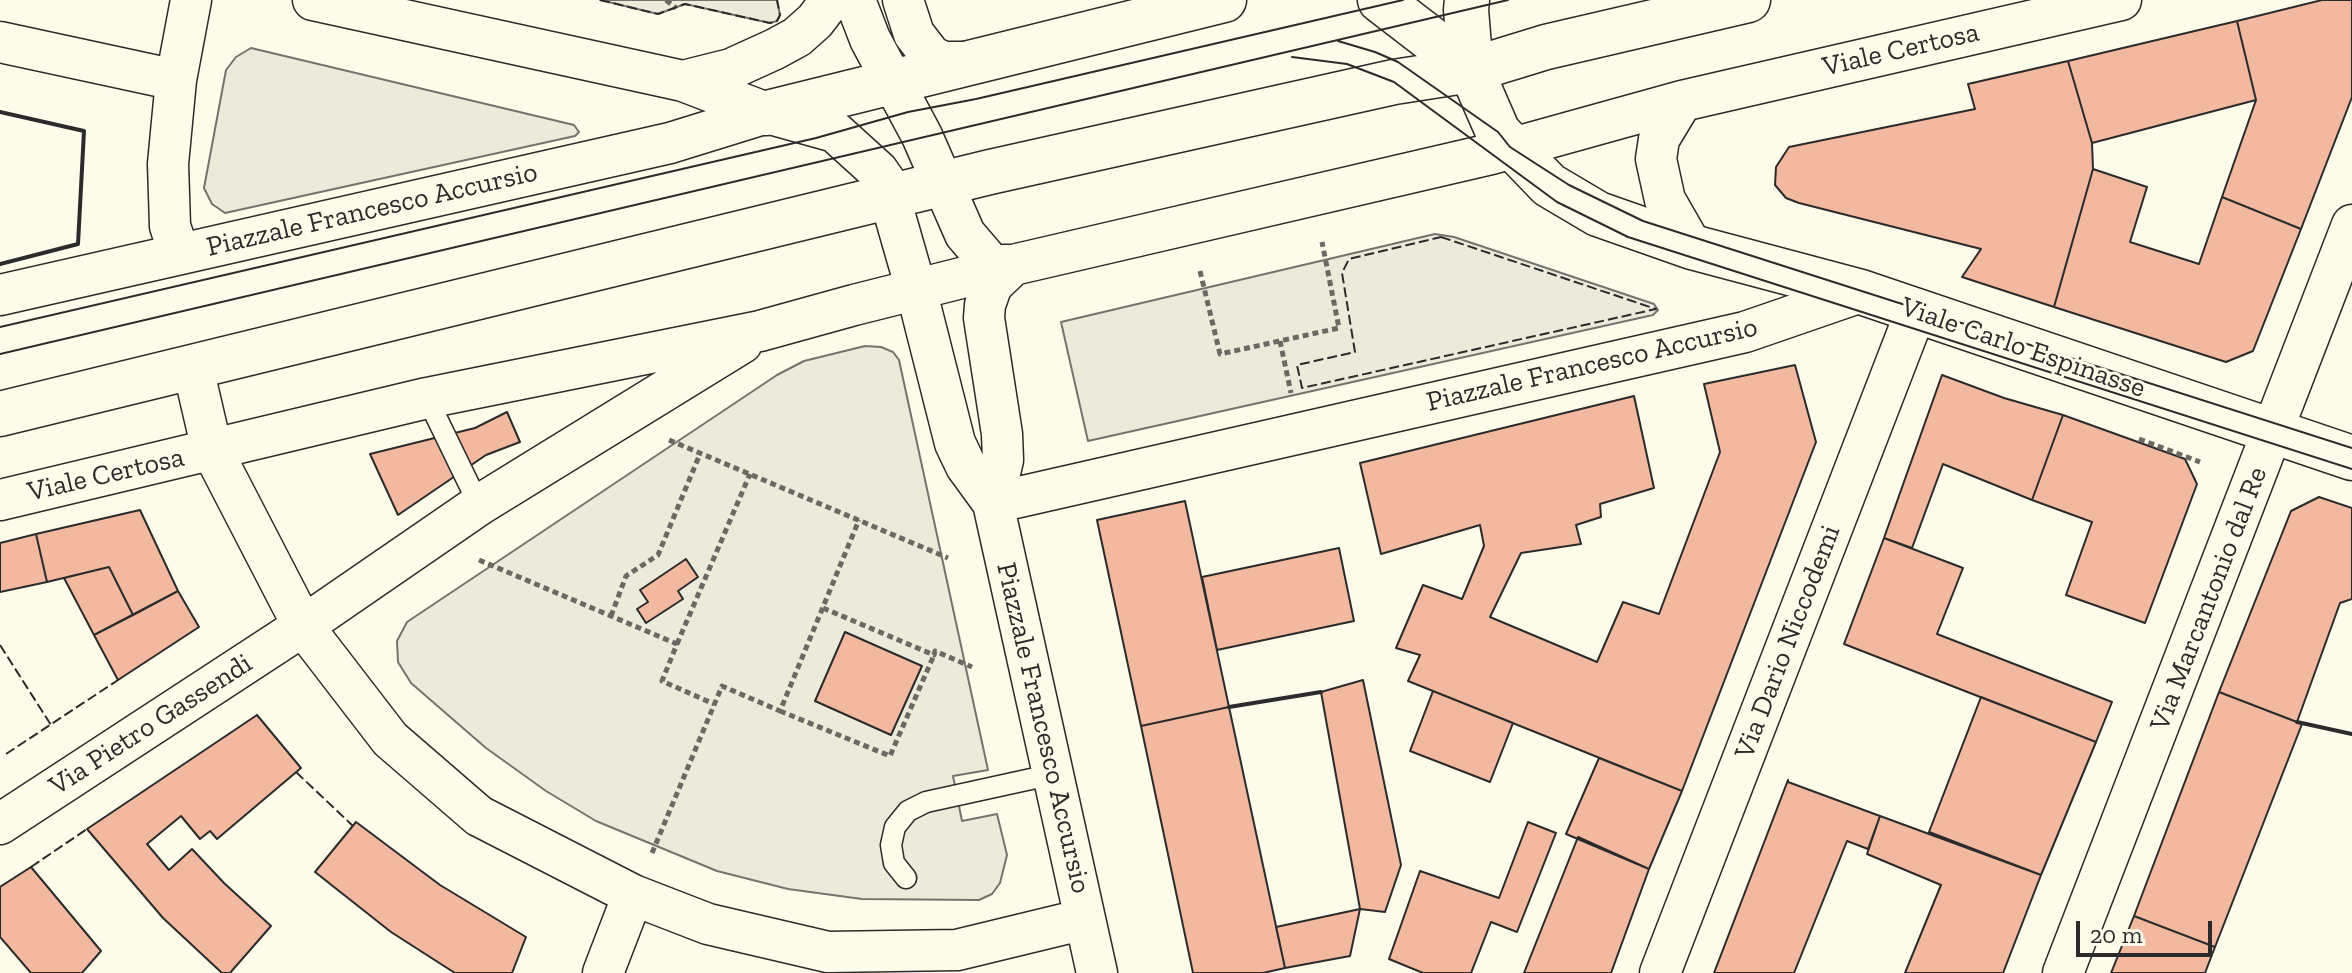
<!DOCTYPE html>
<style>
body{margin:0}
#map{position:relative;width:2352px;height:973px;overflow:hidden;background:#fdfbea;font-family:"Zilla Slab",serif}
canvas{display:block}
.scale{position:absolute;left:2076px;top:921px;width:136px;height:36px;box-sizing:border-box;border:4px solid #2b2b2b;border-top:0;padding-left:10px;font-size:24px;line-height:28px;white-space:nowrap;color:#2b2b2b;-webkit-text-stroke:6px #fdfbea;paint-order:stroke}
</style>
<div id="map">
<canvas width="2352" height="973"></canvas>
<div class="scale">20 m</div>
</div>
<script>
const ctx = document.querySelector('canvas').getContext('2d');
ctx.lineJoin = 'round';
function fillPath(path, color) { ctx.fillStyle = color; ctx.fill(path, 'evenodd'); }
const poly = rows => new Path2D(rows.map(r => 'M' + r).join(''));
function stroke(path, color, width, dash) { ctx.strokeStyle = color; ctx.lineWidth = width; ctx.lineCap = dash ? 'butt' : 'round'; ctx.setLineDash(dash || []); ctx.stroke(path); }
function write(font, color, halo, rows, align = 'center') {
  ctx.font = font + ' "Zilla Slab",serif'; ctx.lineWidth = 6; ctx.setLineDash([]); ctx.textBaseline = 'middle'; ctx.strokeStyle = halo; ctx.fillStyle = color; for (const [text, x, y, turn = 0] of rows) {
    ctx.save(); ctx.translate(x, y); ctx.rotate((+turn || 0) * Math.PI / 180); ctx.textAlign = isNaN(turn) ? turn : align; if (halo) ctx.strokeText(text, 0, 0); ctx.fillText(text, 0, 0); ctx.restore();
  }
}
const green = poly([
 [600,0,777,0,780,15,777,21,770,23,685,4,658,14,600,0],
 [251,48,574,125,579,132,575,136,225,213,212,204,204,188,226,70,236,57,251,48],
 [1435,234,1454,237,1654,304,1658,310,1653,315,1088,441,1061,322,1435,234],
 [865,346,881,347,893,352,899,360,988,770,953,776,962,821,997,814,1007,855,1000,883,992,894,979,900,862,899,788,889,717,871,596,821,546,791,486,748,411,683,398,662,397,641,407,622,777,375,804,361,865,346]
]);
fillPath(green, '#ecebdb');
stroke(green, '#74746e', 2);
const building = poly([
 [2322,0,2352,0,2352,97,2301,229,2222,197,2256,100,2237,21,2322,0],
 [2237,21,2256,100,2092,143,2068,61,2237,21],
 [2068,61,2092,143,2093,169,2054,307,1962,277,1981,249,1799,203,1786,198,1775,185,1776,167,1789,147,1975,109,1968,84,2068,61],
 [2093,169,2147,187,2130,242,2199,264,2222,197,2301,229,2253,351,2226,362,2054,307,2093,169],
 [1795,365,1816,442,1682,791,1408,681,1420,655,1396,648,1423,585,1462,599,1484,546,1480,525,1381,554,1360,463,1634,396,1654,488,1600,504,1601,517,1576,525,1581,544,1521,553,1490,617,1597,662,1623,602,1659,614,1720,452,1704,384,1795,365],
 [1942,375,2004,398,2063,415,2032,500,1943,464,1912,548,1884,538,1942,375],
 [507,412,520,442,486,455,398,515,370,454,475,428,507,412],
 [2063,415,2185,459,2197,484,2145,623,2066,595,2092,522,2032,500,2063,415],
 [2319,497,2352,508,2352,599,2340,603,2297,722,2219,692,2291,511,2319,497],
 [1185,501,1229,707,1141,726,1097,520,1185,501],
 [140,510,178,591,133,615,109,567,47,582,36,534,140,510],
 [36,534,47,582,0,592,0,543,36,534],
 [1884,538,1963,568,1937,634,2112,702,2096,742,1844,644,1884,538],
 [1339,548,1354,621,1217,650,1202,577,1339,548],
 [686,559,698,577,678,591,683,599,646,623,637,609,648,602,640,590,686,559],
 [109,567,133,615,94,635,64,578,109,567],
 [178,591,199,627,118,680,94,635,178,591],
 [845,632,922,666,891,735,815,701,845,632],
 [1363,680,1401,865,1385,912,1360,909,1321,692,1363,680],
 [1433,691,1513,723,1490,782,1410,751,1433,691],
 [2219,692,2302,724,2215,947,2134,916,2219,692],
 [1981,697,2096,742,2041,875,1929,832,1981,697],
 [1229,707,1285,968,1263,973,1193,973,1141,726,1229,707],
 [257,715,301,768,217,839,210,831,200,839,181,816,147,844,169,870,192,849,224,883,271,926,230,973,222,973,163,918,87,829,257,715],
 [1599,758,1682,791,1649,869,1566,834,1599,758],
 [1788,780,1788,782,1880,816,1868,849,1847,841,1794,973,1714,973,1788,780],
 [1880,816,2041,875,2003,973,1905,973,1941,885,1867,854,1880,816],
 [356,822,440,885,526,937,512,973,455,973,391,932,315,872,356,822],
 [1528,822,1556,833,1517,932,1491,922,1471,973,1423,973,1389,959,1420,871,1499,898,1528,822],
 [1578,837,1649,869,1611,973,1524,973,1578,837],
 [31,867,101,951,82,973,31,973,0,937,0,887,31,867],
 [1360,909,1350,956,1285,968,1276,927,1360,909],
 [2134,916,2215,947,2205,973,2111,973,2134,916]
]);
fillPath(building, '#f2b8a0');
stroke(building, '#2b2b2b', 2);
const lane = poly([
 [427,398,479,505],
 [906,878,894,863,891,845,895,827,908,811,926,802,1054,774]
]);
const street = poly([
 [313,0,683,81,767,113,835,132,878,171,885,181,916,289,955,443,966,466,993,503,1097,973],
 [855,0,870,39,922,136,965,234,989,262,998,265,1013,265],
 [903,0,914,34,931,56,943,62,969,62],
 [0,42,176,80],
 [683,81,731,69,775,49,797,37,815,21,831,0],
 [1682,101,1659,139,1656,159,1665,200,1692,247],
 [179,253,170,226,168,164,176,80,191,0],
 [0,295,670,143,767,113],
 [193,368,212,450,303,626,390,739,479,816,633,895,708,924,828,952,957,950,1085,919],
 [0,500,427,398,760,331,854,305,1013,265,1491,154,1682,101,2121,0],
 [993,503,1745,332,1861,292],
 [993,503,1003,460,1002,434,984,318,985,305,992,285,1013,265],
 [0,824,303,626,479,505,742,343],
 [603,973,633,895],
 [1660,973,1916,311],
 [2063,973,2352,225]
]);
const secondary = poly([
 [1380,0,1471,70],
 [1467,0,1466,10,1471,70,1498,132,1549,185,1598,214,1692,247,1861,292,2352,458],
 [767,113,1224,0],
 [0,414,990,172,1394,82,1471,70,1546,47,1748,0]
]);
stroke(lane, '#2b2b2b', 23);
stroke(street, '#2b2b2b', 43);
stroke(secondary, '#2b2b2b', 47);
stroke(poly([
 [666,0,676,8],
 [1200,271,1220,354,1339,328,1322,242],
 [1280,341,1291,393],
 [2139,439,2200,462],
 [669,440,948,558],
 [479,560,677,644,662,681,714,704],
 [823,608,934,655,935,651,972,667],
 [611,616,626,576,658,555,700,454],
 [677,644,750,474],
 [780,711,890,756,934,655],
 [652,853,722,686,780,711,859,520]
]), '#6a6964', 5, [6, 4]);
stroke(lane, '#fdfbea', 20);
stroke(street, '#fdfbea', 40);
stroke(secondary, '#fdfbea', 44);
stroke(poly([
 [1338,41,1375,52,1398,62,1498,132,1510,147,1569,185,1643,221,2352,448],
 [1292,57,1347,64,1394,82,1557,202,1628,237,2352,469],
 [0,327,816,138,908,112,976,99,1403,0],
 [0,354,1508,0]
]), '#2b2b2b', 2);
stroke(poly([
 [600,0,658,14,685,4,770,23,777,21,780,15,777,0],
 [1441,237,1656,309,1302,388,1297,365,1355,352,1342,273,1349,259,1441,237],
 [0,645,51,725],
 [6,754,118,680],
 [296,772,353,826],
 [31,867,87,829]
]), '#2b2b2b', 2, [10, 4]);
stroke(poly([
 [0,112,84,131,78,244,0,264],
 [1229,707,1321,692],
 [2297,722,2352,734]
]), '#2b2b2b', 4);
write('28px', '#2b2b2b', '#fdfbea', [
 ["Viale Certosa",1901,50,-13],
 ["Piazzale Francesco Accursio",372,210,-13],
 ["Viale Carlo Espinasse",2023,348,19],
 ["Piazzale Francesco Accursio",1592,365,-13],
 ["Viale Certosa",106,475,-13],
 ["Via Marcantonio dal Re",2209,599,-69],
 ["Via Dario Niccodemi",1788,642,-69],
 ["Via Pietro Gassendi",151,725,-33],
 ["Piazzale Francesco Accursio",1043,728,77]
]);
</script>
